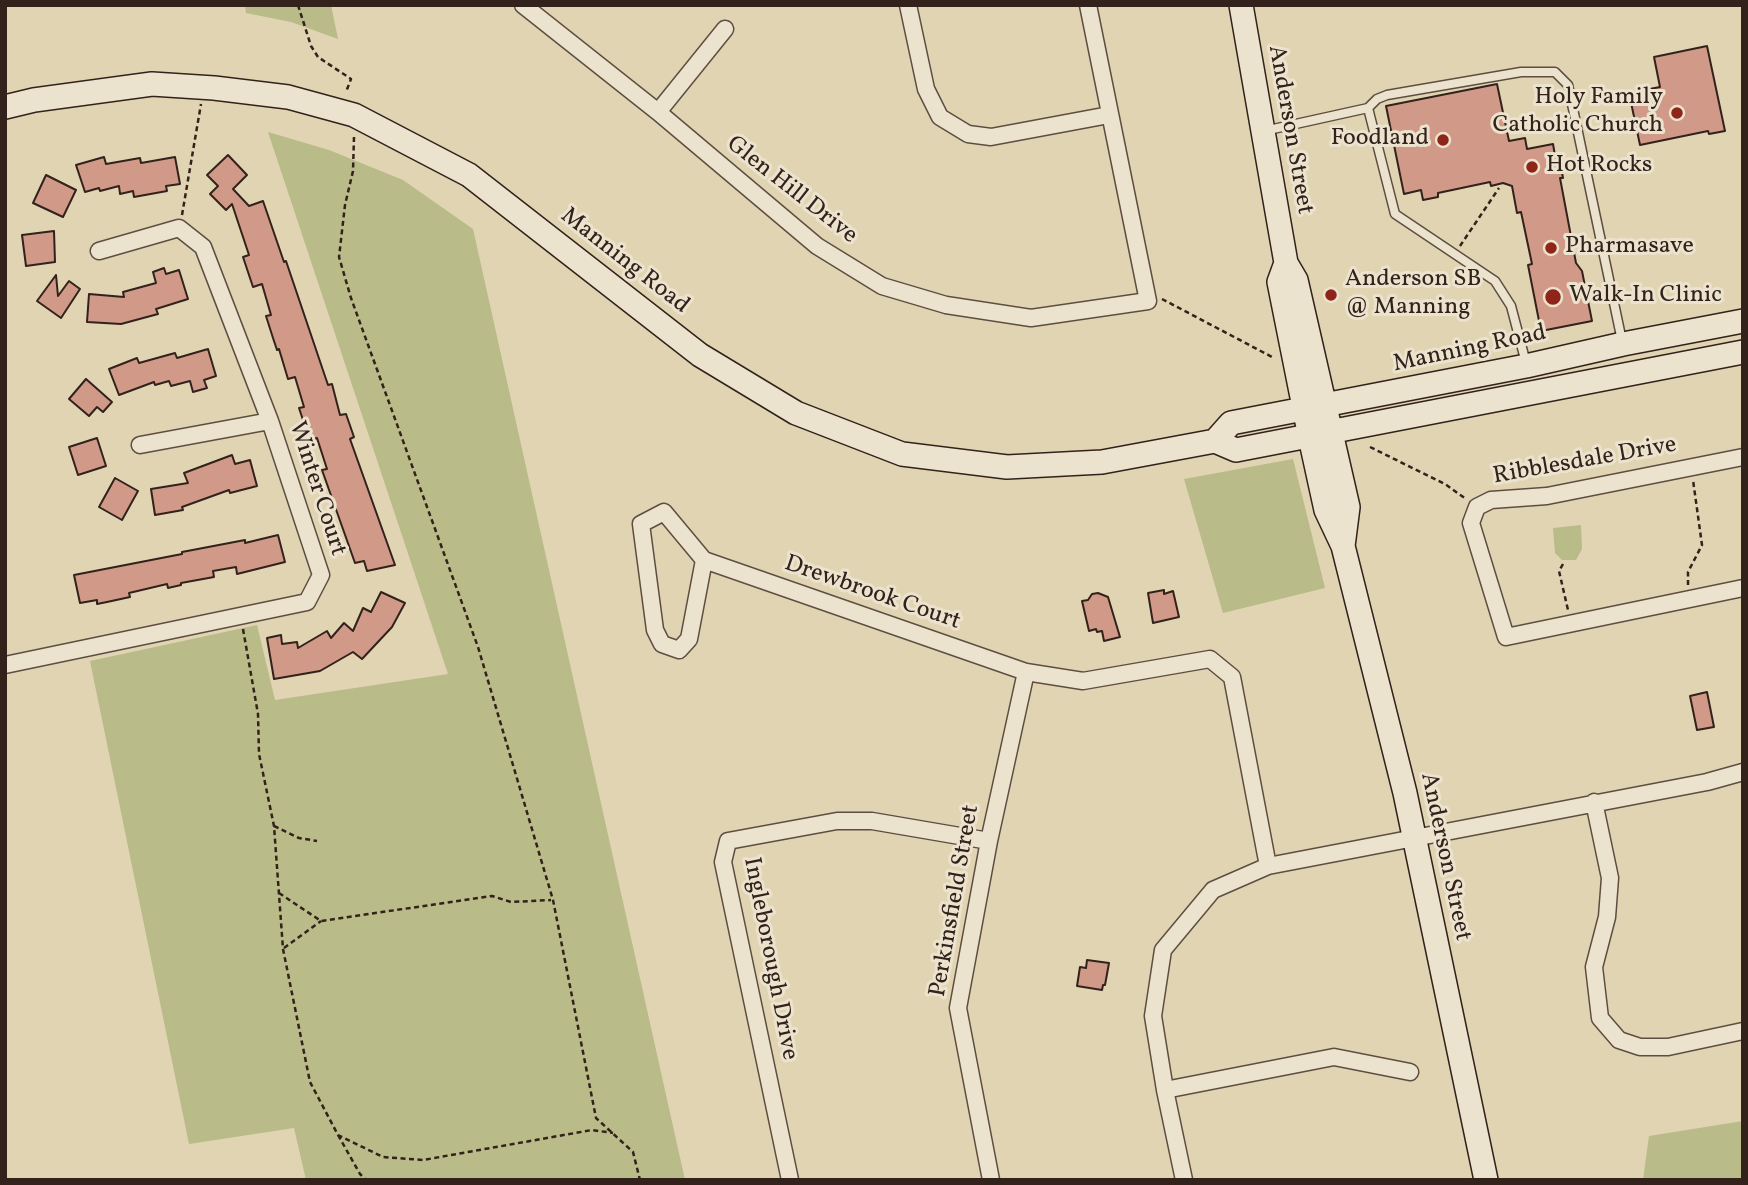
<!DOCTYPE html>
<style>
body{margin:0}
#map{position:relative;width:1748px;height:1185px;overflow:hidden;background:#e1d4b3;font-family:Vollkorn,serif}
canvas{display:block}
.frame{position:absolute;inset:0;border:7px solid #32221b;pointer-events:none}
</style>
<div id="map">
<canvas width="1748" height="1185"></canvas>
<div class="frame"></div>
</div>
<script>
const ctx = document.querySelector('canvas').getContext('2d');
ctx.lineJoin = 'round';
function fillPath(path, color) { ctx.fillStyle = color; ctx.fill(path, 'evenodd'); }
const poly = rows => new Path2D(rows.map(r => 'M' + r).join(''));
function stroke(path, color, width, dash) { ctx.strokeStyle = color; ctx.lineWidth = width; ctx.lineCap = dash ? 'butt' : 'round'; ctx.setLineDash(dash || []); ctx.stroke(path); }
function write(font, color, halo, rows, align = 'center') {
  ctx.font = font + ' Vollkorn,serif'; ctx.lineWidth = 6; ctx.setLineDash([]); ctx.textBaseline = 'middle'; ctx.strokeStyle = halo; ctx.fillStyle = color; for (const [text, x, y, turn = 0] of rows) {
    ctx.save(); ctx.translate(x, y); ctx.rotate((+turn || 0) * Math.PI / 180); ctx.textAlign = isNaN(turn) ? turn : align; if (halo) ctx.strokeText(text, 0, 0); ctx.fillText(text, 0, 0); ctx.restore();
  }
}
fillPath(poly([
 [245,5,331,5,338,39,291,22,246,13],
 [268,132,329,150,403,180,473,229,685,1180,306,1180,294,1128,189,1144,90,661,257,625,275,700,448,674],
 [1293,459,1325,588,1223,613,1184,479],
 [1581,525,1582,549,1576,560,1562,560,1555,553,1553,528],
 [1743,1121,1743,1180,1643,1180,1649,1136]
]), '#b9bb88');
const building = poly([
 [1707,46,1725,131,1709,134,1708,131,1640,145,1629,93,1660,87,1654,57,1707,46],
 [1497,84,1509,141,1525,138,1527,149,1553,144,1556,161,1560,161,1563,178,1560,178,1576,263,1582,271,1592,321,1541,331,1528,265,1532,264,1521,212,1517,213,1512,186,1503,183,1491,186,1490,182,1438,193,1438,197,1423,200,1421,190,1404,194,1386,106,1497,84],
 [228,155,247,175,233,189,249,206,263,201,284,262,286,261,328,385,332,384,340,415,346,414,354,437,350,439,395,565,367,571,364,561,355,563,322,470,327,469,317,438,310,440,303,420,299,408,304,407,295,377,288,379,279,349,277,350,273,338,266,316,271,315,262,284,253,287,243,257,249,255,232,204,226,210,210,194,218,186,207,175,228,155],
 [104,157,106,164,140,158,141,163,175,157,180,184,166,186,167,191,134,197,133,191,120,194,119,186,100,191,99,188,85,192,76,165,104,157],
 [46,175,76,190,63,217,33,203,46,175],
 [54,231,55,262,26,266,22,235,54,231],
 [164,268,166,274,179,270,188,299,156,309,158,314,121,324,87,322,89,294,124,297,123,292,156,283,153,272,164,268],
 [56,275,58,296,69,281,80,289,61,318,37,301,56,275],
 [208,349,216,376,204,380,207,388,193,392,190,381,171,386,169,381,155,385,154,382,119,395,109,369,137,358,139,363,175,353,177,358,208,349],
 [86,379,112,402,103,412,97,407,89,416,69,399,86,379],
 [97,438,106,466,78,475,69,447,97,438],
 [232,455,235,464,250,460,257,486,230,493,229,490,182,507,183,510,155,515,151,489,188,483,184,473,232,455],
 [115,478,138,491,122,520,99,507,115,478],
 [278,535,285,562,237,574,236,567,213,571,214,577,181,583,181,585,168,588,167,584,129,593,130,597,107,602,97,604,97,600,80,603,74,575,182,554,182,552,245,540,245,543,278,535],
 [1164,590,1164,594,1173,591,1179,617,1153,623,1148,593,1164,590],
 [381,592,405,603,392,627,362,659,353,652,320,671,274,679,267,638,281,635,282,644,297,642,298,648,327,631,331,638,344,623,353,631,363,608,371,612,381,592],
 [1098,593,1108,597,1120,637,1104,641,1102,631,1097,632,1096,629,1089,631,1082,601,1088,600,1092,594,1098,593],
 [1707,692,1714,727,1697,730,1690,696,1707,692],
 [1087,960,1109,963,1105,985,1103,985,1102,990,1077,986,1080,967,1086,968,1087,960]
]);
fillPath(building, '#d19987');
stroke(building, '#32221b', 2);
const lane = poly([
 [1368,108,1377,99,1387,95,1521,72,1555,72,1568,85,1622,341],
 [1264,131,1368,108,1395,214,1495,281,1511,306,1526,363]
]);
const street = poly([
 [523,5,658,112,817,246,882,286,946,305,1031,318,1148,301,1088,5],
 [908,5,926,89,940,117,968,134,991,137,1109,115],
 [658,112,725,29],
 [140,445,270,421],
 [1743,457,1547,496,1491,500,1477,507,1471,523,1506,637,1743,588],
 [704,560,689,639,679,650,662,644,655,630,641,524,664,512,704,560,1026,672,1083,681,1210,659,1232,677,1268,866],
 [5,665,307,602,321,575,270,421,203,247,179,228,99,251],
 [1594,802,1610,878,1607,917,1594,967,1600,1018,1619,1040,1640,1047,1668,1047,1743,1031],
 [1165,1090,1334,1057,1410,1072],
 [790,1180,723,862,728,841,837,821,872,821,989,841],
 [991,1180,958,1008,989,841,1026,672],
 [1184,1180,1165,1090,1153,1016,1163,950,1213,890,1268,866,1707,782,1743,772]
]);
const secondary = poly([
 [1241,5,1286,263,1296,280,1348,507,1343,546],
 [5,107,34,100,152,84,214,88,288,97,354,115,469,175,700,355,796,413,902,454,1007,467,1102,462,1215,441,1236,450,1743,352],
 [1286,263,1279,282,1310,437,1326,510,1343,546,1405,793,1486,1180],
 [1215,441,1231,423,1526,366,1623,344,1743,321]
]);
stroke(lane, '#5e4e41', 11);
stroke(street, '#5e4e41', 19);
stroke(secondary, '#32221b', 26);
stroke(poly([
 [298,5,311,46,318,57,351,79,346,92],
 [354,137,353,171,345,205,339,257,351,298,478,647,553,900,596,1118,633,1152,640,1180],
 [182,215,201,104],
 [1460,246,1499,188],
 [1162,299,1274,358],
 [1370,447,1445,484,1466,499],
 [1563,564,1559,571,1568,610],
 [1688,585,1688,572,1702,545,1693,480],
 [243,629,258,714,259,754,274,826,283,949,310,1082,338,1135,383,1157,423,1160,592,1130,613,1133],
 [274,826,299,838,317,841],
 [279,893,321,921,492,896,511,902,551,900],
 [284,948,321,921],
 [338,1135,360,1174,366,1180]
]), '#32221b', 2.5, [5, 3.5]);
stroke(lane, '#ece3ce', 8);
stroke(street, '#ece3ce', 16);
stroke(secondary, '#ece3ce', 23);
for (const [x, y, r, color] of [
 [1677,113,7,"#8f2418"],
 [1443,140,7,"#8f2418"],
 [1532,167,7,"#8f2418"],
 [1551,248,7,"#8f2418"],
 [1331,295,7,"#8f2418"],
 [1553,297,9,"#8f2418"]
]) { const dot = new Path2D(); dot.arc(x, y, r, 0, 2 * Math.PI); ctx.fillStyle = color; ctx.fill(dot); stroke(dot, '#ece3ce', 2.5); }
write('24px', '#32221b', '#ece3ce', [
 ["Holy Family",1663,99,"right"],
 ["Catholic Church",1663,127,"right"],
 ["Foodland",1429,140,"right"],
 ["Hot Rocks",1546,167],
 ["Pharmasave",1565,248],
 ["Anderson SB",1345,281],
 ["@ Manning",1345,309],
 ["Walk-In Clinic",1569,297]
], 'left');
write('24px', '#32221b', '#ece3ce', [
 ["Anderson Street",1289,130,80],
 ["Glen Hill Drive",791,191,38],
 ["Manning Road",624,262,38],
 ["Manning Road",1470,350,-12],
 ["Ribblesdale Drive",1585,462,-10],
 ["Winter Court",316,489,72],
 ["Drewbrook Court",872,594,19],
 ["Anderson Street",1444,857,78],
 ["Perkinsfield Street",956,901,-80],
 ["Ingleborough Drive",769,959,79]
]);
</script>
